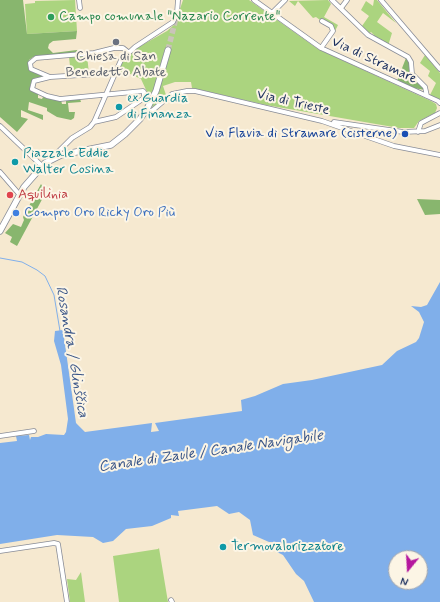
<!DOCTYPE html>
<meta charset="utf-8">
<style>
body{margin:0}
#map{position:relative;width:440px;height:602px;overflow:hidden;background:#f6e9d0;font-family:Mynerve,sans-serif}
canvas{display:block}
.north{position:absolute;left:388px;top:550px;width:40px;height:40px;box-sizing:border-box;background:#fcf5e5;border:1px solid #a2a6af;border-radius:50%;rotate:198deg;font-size:11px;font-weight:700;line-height:16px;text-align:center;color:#1b2f5e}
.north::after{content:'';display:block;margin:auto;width:14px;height:18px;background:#b5179e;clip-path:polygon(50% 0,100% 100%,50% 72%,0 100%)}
</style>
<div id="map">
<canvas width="440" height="602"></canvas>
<div class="north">N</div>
</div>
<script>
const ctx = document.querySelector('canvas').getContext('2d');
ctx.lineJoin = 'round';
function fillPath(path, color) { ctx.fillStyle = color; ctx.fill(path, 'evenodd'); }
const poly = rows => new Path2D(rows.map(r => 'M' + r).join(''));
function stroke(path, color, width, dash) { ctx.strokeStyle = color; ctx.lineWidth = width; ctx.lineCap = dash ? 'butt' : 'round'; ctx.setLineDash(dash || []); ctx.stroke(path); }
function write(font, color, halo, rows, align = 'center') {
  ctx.font = font + ' Mynerve,sans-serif'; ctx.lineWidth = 4; ctx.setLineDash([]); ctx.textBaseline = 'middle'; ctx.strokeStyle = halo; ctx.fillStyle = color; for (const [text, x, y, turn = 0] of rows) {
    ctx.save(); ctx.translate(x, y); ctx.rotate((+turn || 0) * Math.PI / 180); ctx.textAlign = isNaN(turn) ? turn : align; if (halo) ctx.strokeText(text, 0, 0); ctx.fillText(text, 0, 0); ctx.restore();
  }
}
fillPath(poly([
 [75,0,77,31,27,34,25,4,35,3,35,1],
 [183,0,249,0,318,49,431,101,436,104,437,108,435,113,419,121,414,128,399,128,266,105,192,88,191,82,175,82,163,86,166,95,156,105,150,108,161,84,170,51,165,49,153,92,146,106,147,92,141,79,126,72,116,73,125,57,137,48,167,31,175,24],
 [328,0,331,4,324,17,338,25,335,31,330,23,322,18,320,20,316,17,313,18,298,1,295,6,289,1],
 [374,0,377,0,396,23,383,13,377,22,392,33,388,46,373,37,374,35,371,32,369,34,362,26,369,16,361,10,366,1,373,6],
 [87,55,89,74,71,75,69,57],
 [425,55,440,73,440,100,430,95,436,83,428,76,430,71,420,63],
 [159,548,168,602,119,602,113,556,158,549],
 [81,572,85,602,70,602,67,579,76,580]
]), '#abd47f');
fillPath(poly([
 [0,0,23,0,27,34,77,31,76,39,53,41,49,44,48,48,53,53,77,50,78,52,33,57,29,60,28,65,29,70,46,77,34,78,32,81,30,86,31,91,38,94,38,98,42,99,43,97,61,100,62,104,66,104,66,100,80,99,81,102,68,103,69,112,75,112,74,118,71,120,57,117,47,111,47,108,29,102,28,110,43,115,43,120,21,110,21,117,28,119,17,132,0,117],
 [406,58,410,63,410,72,425,90,413,88,397,81],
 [41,184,46,192,17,246,10,242,12,237,5,233,13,224,21,227,24,220,23,217],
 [417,199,440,200,440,214,425,215]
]), '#88b66e');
fillPath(poly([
 [440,282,440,602,314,602,304,581,296,574,283,555,277,552,278,547,272,542,269,542,253,535,250,520,239,512,229,514,217,506,178,511,179,516,171,515,171,518,152,526,126,529,113,541,103,543,93,537,57,535,0,544,0,443,17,441,16,436,29,435,30,440,31,437,38,437,46,434,64,435,66,432,68,419,61,365,54,341,55,331,63,330,76,423,85,432,152,423,151,432,159,431,155,423,242,411,241,400,255,396,283,384,312,380,382,365,397,351,416,342,419,338,424,322,419,312,411,306,421,307,427,305],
 [396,558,420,558,420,582,396,582]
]), '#80afea');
stroke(poly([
 [0,258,22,262,37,270,45,276,54,295,60,331]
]), '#80afea', 1);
stroke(poly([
 [168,50,176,18]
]), '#cac4b9', 5.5, [5.5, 3]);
const minor = poly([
 [79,0,80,8],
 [254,0,321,48,438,101,440,103],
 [332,0,368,35,408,57,411,62,412,74,425,87,427,96],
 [381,0,440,69],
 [341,8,347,0],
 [272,13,285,0],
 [321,48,333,31,331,26,322,21],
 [114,73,50,77,31,69,30,63,36,58,94,53,114,48,123,48,128,52],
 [50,77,34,81,32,89,47,96,60,99,143,91,144,92,144,98,116,117,94,122],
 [145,113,153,110,172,94,187,91,195,91,322,121,394,146,440,155],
 [334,122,403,132,425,131,440,125],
 [0,126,42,166],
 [418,132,421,123,440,113],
 [54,156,72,138,90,127,94,122,121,60,135,47,173,22,177,13,178,0],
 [0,172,19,194],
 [0,436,34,431],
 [0,551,54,543,58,544,67,602],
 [171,600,172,602]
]);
const major = poly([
 [0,231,24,187,45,163,61,155,111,145,125,134,140,119,148,107,156,91,168,50]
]);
stroke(minor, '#888c97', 5.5);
stroke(major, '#888c97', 7);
stroke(minor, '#fff', 4);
stroke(major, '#fff', 5.5);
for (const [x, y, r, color] of [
 [51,17,4,"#2e9e5b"],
 [116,42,4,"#6b7280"],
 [119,107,4,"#0f9aa8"],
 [405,134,4,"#1a4fb4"],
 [15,162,4,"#0f9aa8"],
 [10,195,4,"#e0444e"],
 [16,213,4,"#3f7fe0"],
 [223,547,4,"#0f9aa8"]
]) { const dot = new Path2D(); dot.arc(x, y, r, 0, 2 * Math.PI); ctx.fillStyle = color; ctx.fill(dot); stroke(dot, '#fcf5e5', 1.5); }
write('14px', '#27864d', '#fcf5e5', [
 ["Campo comunale \"Nazario Corrente\"",59,17]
], 'left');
write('14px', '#5b616d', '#fcf5e5', [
 ["Chiesa di San",116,57],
 ["Benedetto Abate",116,73]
]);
write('14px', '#1b2f5e', '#fcf5e5', [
 ["Via di Stramare",374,61,25],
 ["Via di Trieste",293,103,13]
]);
write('14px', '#0d838f', '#fcf5e5', [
 ["ex Guardia",127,99],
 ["di Finanza",127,115],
 ["Piazzale Eddie",23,154],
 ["Walter Cosina",23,170],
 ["Termovalorizzatore",231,547]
], 'left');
write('14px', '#164399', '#fcf5e5', [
 ["Via Flavia di Stramare (cisterne)",397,134]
], 'right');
write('14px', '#be3a42', '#fcf5e5', [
 ["Aquilinia",18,195]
], 'left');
write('14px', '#366cbe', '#fcf5e5', [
 ["Compro Oro Ricky Oro Più",24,213]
], 'left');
write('italic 15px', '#395588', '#fcf5e5', [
 ["Rosandra / Glinščica",71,352,80],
 ["Canale di Zaule / Canale Navigabile",211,452,-8]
]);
</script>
